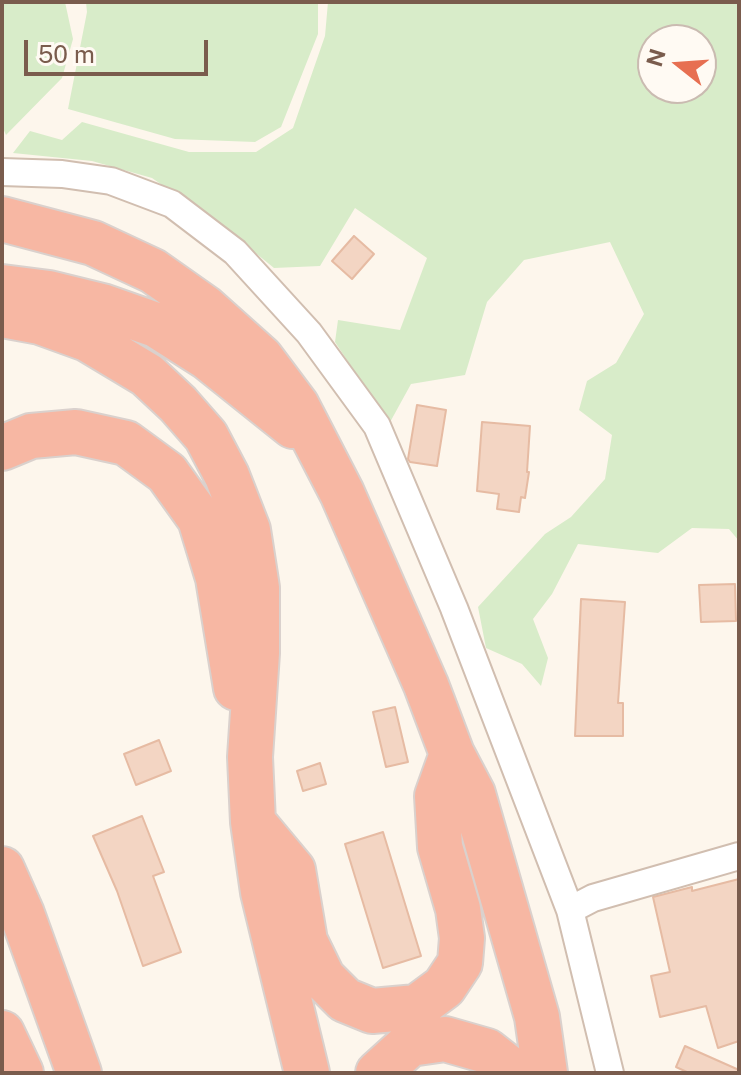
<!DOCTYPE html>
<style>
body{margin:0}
#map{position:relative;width:741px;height:1075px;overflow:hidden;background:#fdf6ec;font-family:"Public Sans",sans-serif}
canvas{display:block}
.frame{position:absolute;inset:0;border:4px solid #7a5c4d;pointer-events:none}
.north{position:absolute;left:637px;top:24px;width:80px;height:80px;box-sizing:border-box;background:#fffaf3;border:2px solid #cabbb1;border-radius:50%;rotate:287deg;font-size:22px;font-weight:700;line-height:32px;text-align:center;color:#7a5c4d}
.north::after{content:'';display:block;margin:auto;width:28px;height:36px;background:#e76f51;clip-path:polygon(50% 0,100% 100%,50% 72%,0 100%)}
.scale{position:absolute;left:24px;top:40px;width:184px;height:36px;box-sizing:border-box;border:4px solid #7a5c4d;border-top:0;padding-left:10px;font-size:24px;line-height:28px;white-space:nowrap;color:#7a5c4d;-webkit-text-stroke:6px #fffaf3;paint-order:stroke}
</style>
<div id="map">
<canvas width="741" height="1075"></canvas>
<div class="frame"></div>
<div class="north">N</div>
<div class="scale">50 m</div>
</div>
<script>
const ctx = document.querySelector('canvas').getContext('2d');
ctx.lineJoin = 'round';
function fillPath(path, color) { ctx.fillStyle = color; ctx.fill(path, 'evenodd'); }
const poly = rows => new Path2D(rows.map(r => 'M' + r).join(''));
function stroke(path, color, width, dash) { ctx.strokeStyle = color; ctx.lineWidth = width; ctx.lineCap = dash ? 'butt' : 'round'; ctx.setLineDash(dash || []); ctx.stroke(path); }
fillPath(poly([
 [2,2,65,2,73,39,62,78,6,135,2,126],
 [86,2,318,2,318,34,281,127,255,142,175,139,68,109,87,12],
 [328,2,739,2,739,541,729,529,692,528,658,553,578,544,552,594,533,619,548,658,541,686,522,664,486,648,478,607,545,534,571,517,605,479,612,435,579,410,587,381,616,363,644,314,610,242,524,260,487,302,465,375,411,384,389,424,335,342,338,320,400,330,427,258,355,208,320,266,274,268,231,233,152,178,92,161,13,153,30,131,62,140,82,122,189,152,256,152,293,128,325,36],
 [653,40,701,40,701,88,653,88]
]), '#d8ecc9');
const building = poly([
 [354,236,374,254,352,279,332,261,354,236],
 [417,405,446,410,437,466,410,462,408,459,417,405],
 [482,422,530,426,527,472,529,472,525,498,521,497,519,512,497,509,499,494,477,491,482,422],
 [735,584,736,621,701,622,699,585,735,584],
 [581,599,625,602,618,703,623,703,623,736,575,736,581,599],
 [395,707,408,762,386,767,373,712,395,707],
 [159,740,171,771,136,785,124,754,159,740],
 [320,763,326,784,303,791,297,771,320,763],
 [142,816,164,872,153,876,181,952,143,966,117,891,93,836,142,816],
 [383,832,421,956,383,968,345,844,383,832],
 [739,879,739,1041,718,1048,706,1006,660,1017,651,976,670,972,653,897,692,887,692,891,739,879],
 [685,1046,739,1070,739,1073,689,1073,676,1067,685,1046]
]);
fillPath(building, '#f3d5c3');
stroke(building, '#e6bba3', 2);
const street = poly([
 [2,172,62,174,111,181,172,204,235,252,309,333,377,426,454,608,570,910],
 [610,1073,570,910,593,898,739,856]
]);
const highway = poly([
 [2,219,93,243,153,271,204,307,261,358,297,406,342,493,426,685,452,754,473,794,537,1017,545,1073],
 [2,287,49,293,102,306,156,325,208,358,293,426],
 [2,315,40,322,87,339,147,375,178,404,206,436,227,476,248,530,257,588,257,653,250,757,253,822,263,892,307,1073],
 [2,448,31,436,76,432,126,443,167,473,200,519,218,578,236,688],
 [253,822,293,870,305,941,323,978,345,1000,372,1011,417,1007,444,987,460,963,462,938,458,909,440,847,437,796,452,754],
 [2,869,22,914,79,1073],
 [2,1033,21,1073],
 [378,1073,410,1044,445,1039,487,1051,515,1073]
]);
stroke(street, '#d1beb0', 30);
stroke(highway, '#dad1cd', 48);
stroke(street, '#fff', 26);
stroke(highway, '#f7b7a3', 44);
</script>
